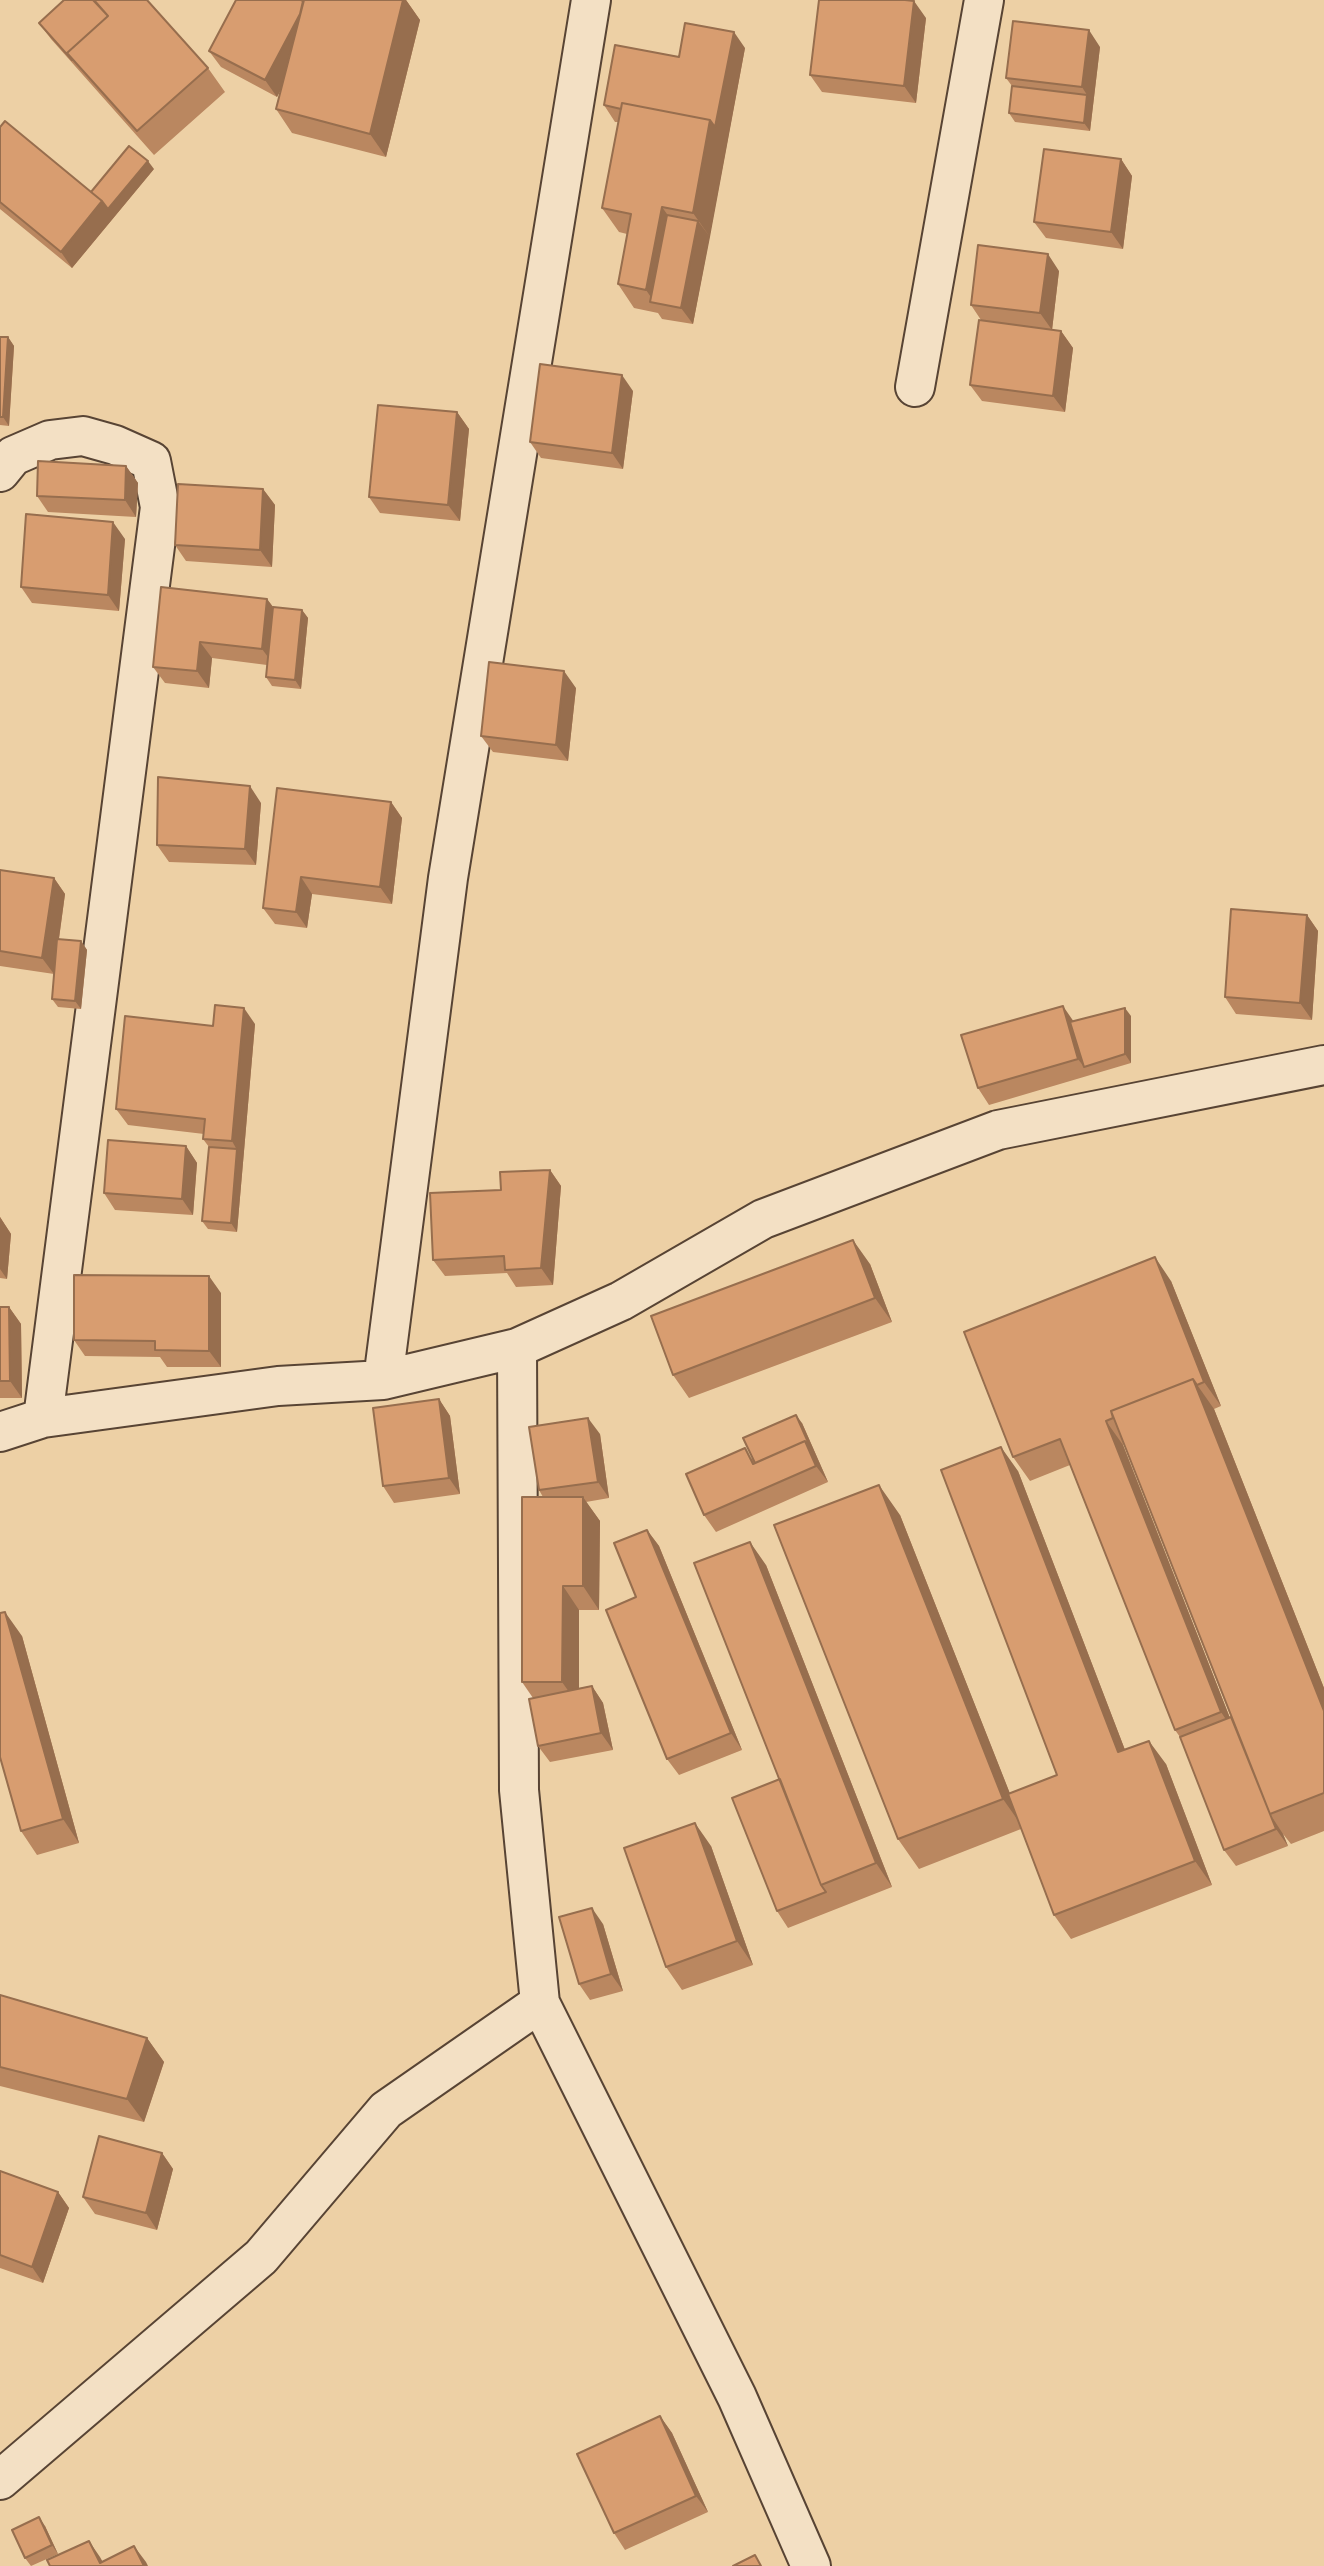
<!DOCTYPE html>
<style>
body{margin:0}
canvas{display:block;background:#edd0a5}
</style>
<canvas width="1324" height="2566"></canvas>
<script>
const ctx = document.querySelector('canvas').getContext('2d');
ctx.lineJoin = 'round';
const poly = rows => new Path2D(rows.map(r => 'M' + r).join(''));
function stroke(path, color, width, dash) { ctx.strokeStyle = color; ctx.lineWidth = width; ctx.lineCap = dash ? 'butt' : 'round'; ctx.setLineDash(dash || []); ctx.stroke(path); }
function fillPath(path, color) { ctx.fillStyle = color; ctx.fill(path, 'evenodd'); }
const minor = poly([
 [915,387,984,0],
 [0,472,13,456,50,440,83,436,115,445,151,461,160,507,43,1418],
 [517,1348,519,1790,540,2003,737,2397,811,2566],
 [383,1380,448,878,591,0],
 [0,1432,43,1418,278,1386,383,1380,517,1348,621,1301,763,1219,998,1130,1324,1065],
 [0,2480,261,2257,386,2110,540,2003]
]);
stroke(minor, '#584434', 42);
stroke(minor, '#f3e0c4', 38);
fillPath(poly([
 [236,0,406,0,420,20,386,157,292,133,276,109,281,89,277,97,221,67,209,51],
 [926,18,916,103,822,92,810,75],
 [39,23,208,68,225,92,154,155,51,39],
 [1100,47,1090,131,1015,122,1009,113,1012,86,1006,78],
 [745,48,693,324,662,319,658,313,634,308,618,284,627,234,619,232,602,208,619,122,615,122,604,105,679,57],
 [0,127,91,192,154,169,72,268,0,209],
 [1121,159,1132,176,1123,249,1046,238,1034,222],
 [1059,271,1052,330,1061,331,1073,348,1065,412,982,401,970,385,981,320,971,305],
 [0,337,8,337,14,346,9,426,0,425],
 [633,391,623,469,541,458,530,442],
 [457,412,469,429,460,521,380,513,369,497],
 [126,466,138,483,136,517,48,512,37,496],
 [263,489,275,505,272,567,186,561,175,545],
 [125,539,119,611,32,603,21,587],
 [267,599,273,607,302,610,308,618,301,689,272,686,266,677,267,665,212,658,209,688,165,683,153,667],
 [576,688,568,761,493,752,481,736],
 [391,802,402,818,392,904,312,894,307,928,275,924,263,908],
 [261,803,256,865,169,862,157,845],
 [0,870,54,878,65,894,59,939,81,941,87,950,81,1009,58,1007,52,999,54,974,0,966],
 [1307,915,1318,931,1312,1020,1236,1014,1225,997],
 [1131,1016,1131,1063,989,1105,978,1088,1073,1021],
 [255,1024,237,1232,208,1229,202,1221,209,1147,203,1139,204,1134,128,1125,116,1109,213,1026],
 [186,1146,197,1163,193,1215,115,1210,104,1193],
 [550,1170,561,1186,553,1285,516,1287,507,1273,445,1276,433,1260,501,1190],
 [0,1217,11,1234,7,1279,0,1278],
 [870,1264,892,1322,689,1398,673,1375],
 [1171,1281,1221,1406,1214,1409,1324,1688,1324,1831,1291,1844,1283,1834,1288,1846,1236,1866,1224,1850,1180,1737,1175,1730,1070,1465,1030,1481,1013,1457],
 [1124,1444,1231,1717,1230,1718,1123,1445],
 [221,1293,221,1367,167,1367,160,1357,85,1356,74,1340],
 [0,1307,9,1307,21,1324,22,1398,0,1398],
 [439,1399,450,1416,460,1494,394,1503,383,1486],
 [802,1423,828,1482,716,1532,704,1515,752,1458],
 [600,1434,609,1498,586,1502,600,1521,599,1610,579,1610,579,1689,592,1686,603,1703,613,1750,550,1762,538,1746,533,1698,522,1682,543,1497,539,1490],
 [1018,1471,1125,1750,1166,1764,1212,1885,1071,1939,1054,1915,1021,1829,919,1869,898,1839,900,1515,1010,1794,1057,1775],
 [647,1530,659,1546,742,1750,679,1775,667,1759,636,1597],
 [766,1565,892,1887,788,1928,777,1911,780,1779],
 [22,1636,79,1843,37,1855,21,1831],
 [711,1846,753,1965,682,1990,666,1967],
 [603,1924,623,1991,590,2000,579,1984],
 [0,1995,147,2038,164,2062,144,2122,0,2086],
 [162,2153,173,2169,157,2230,95,2214,83,2197],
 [0,2171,58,2192,69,2208,43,2283,0,2268],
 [660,2416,672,2433,708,2512,625,2550,614,2533],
 [45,2526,58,2554,31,2566,25,2558]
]), '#ba8760');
fillPath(poly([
 [403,0,406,0,420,20,386,157,370,134],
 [914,1,926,18,916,103,904,86],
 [306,3,318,19,277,97,265,80],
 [1089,30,1100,47,1090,131,1084,123,1087,95,1082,87],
 [734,32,745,48,710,237,693,213,710,120],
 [1121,159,1132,176,1123,249,1111,232],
 [148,161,154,169,72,268,61,252,102,201],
 [662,207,679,231,655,303,646,290],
 [698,221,710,237,693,324,681,308],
 [1048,254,1059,271,1052,330,1040,313],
 [1061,331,1073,348,1065,412,1053,396],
 [8,337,14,346,9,426,3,417],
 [622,375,633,391,623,469,612,453],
 [457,412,469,429,460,521,448,505],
 [126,466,138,483,136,517,125,500],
 [263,489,275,505,272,567,260,550],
 [113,522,125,539,119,611,108,595],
 [267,599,279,615,274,665,262,649],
 [302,610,308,618,301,689,295,680],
 [200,642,212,658,209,688,197,671],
 [564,671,576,688,568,761,556,745],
 [250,786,261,803,256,865,245,849],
 [391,802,402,818,392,904,380,887],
 [301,877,312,894,307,928,296,912],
 [54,878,65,894,54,974,42,958],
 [1307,915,1318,931,1312,1020,1300,1003],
 [81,941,87,950,81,1009,75,1001],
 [1063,1006,1074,1022,1084,1067,1078,1059],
 [244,1008,255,1024,237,1232,231,1223,237,1150,232,1141],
 [1125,1008,1131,1016,1131,1063,1125,1054],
 [186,1146,197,1163,193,1215,182,1199],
 [550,1170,561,1186,553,1285,541,1268],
 [0,1217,11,1234,7,1279,0,1269],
 [853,1240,870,1264,892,1322,875,1298],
 [1155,1257,1171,1281,1221,1406,1204,1382],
 [209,1276,221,1293,221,1367,209,1351],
 [9,1307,21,1324,22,1398,10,1381],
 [1193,1379,1214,1409,1324,1688,1324,1711],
 [439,1399,450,1416,460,1494,449,1478],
 [796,1415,802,1423,828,1482,816,1466],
 [588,1418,600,1434,609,1498,598,1482],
 [1106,1421,1123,1445,1237,1736,1221,1712],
 [1001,1447,1018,1471,1135,1776,1118,1752],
 [879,1485,900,1515,1024,1829,1003,1799],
 [583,1497,600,1521,599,1610,583,1586],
 [647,1530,659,1546,742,1750,731,1733],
 [750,1542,766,1565,892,1887,876,1863],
 [563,1586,579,1610,579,1706,562,1682],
 [5,1612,22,1636,79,1843,63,1819],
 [592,1686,603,1703,613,1750,601,1733],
 [1149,1741,1166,1764,1212,1885,1195,1861],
 [1272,1817,1283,1834,1288,1846,1276,1829],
 [695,1823,711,1846,753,1965,737,1941],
 [592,1908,603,1924,623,1991,611,1974],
 [147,2038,164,2062,144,2122,127,2099],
 [162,2153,173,2169,157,2230,146,2213],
 [58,2192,69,2208,43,2283,32,2267],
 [660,2416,672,2433,708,2512,696,2496],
 [39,2517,45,2526,58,2554,52,2545],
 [89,2541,100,2557,105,2566,102,2566],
 [134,2546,146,2562,148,2566,144,2566]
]), '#976e4e');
const building = poly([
 [64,0,93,0,108,16,67,53,72,60,39,23,64,0],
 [94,0,147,0,208,68,137,131,67,53,108,16,94,0],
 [236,0,301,0,303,1,300,14,265,80,209,51,236,0],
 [304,0,403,0,370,134,276,109,304,0],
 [819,0,905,0,914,1,904,86,810,75,819,0],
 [1013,21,1089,30,1082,87,1006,78,1013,21],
 [685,23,734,32,715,127,710,120,622,103,621,109,604,105,615,45,679,57,685,23],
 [1012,86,1087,95,1084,123,1009,113,1012,86],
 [622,103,710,120,693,213,662,207,646,290,618,284,631,214,602,208,622,103],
 [5,121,102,201,61,252,0,202,0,127,5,121],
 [129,146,148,161,108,209,102,201,91,192,129,146],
 [1044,149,1121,159,1111,232,1034,222,1044,149],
 [667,215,698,221,681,308,650,302,667,215],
 [978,245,1048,254,1040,313,971,305,978,245],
 [979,320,1061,331,1053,396,970,385,979,320],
 [0,337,8,337,3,417,0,417,0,337],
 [540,364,622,375,612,453,530,442,540,364],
 [378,405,457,412,448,505,369,497,378,405],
 [38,461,126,466,125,500,37,496,38,461],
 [178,484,263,489,260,550,175,545,178,484],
 [26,514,113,522,108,595,21,587,26,514],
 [161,587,267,599,262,649,200,642,197,671,153,667,161,587],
 [273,607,302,610,295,680,266,677,273,607],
 [489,662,564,671,556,745,481,736,489,662],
 [158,777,250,786,245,849,157,845,158,777],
 [277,788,391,802,380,887,301,877,296,912,263,908,277,788],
 [0,870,54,878,42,958,0,951,0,870],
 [1231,909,1307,915,1300,1003,1225,997,1231,909],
 [57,939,81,941,75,1001,52,999,57,939],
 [215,1005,244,1008,232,1141,203,1139,205,1119,116,1109,125,1016,213,1026,215,1005],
 [1063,1006,1078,1059,978,1088,961,1035,1063,1006],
 [1125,1008,1125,1054,1084,1067,1070,1022,1125,1008],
 [108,1140,186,1146,182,1199,104,1193,108,1140],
 [209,1147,237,1149,231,1223,202,1221,209,1147],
 [550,1170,541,1268,505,1270,504,1256,433,1260,430,1193,501,1190,500,1172,550,1170],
 [853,1240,875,1298,673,1375,651,1316,853,1240],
 [1155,1257,1204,1382,1197,1385,1193,1379,1111,1411,1113,1418,1106,1421,1221,1712,1175,1730,1060,1439,1013,1457,964,1332,1155,1257],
 [74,1275,209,1276,209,1351,155,1350,155,1341,74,1340,74,1275],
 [0,1307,9,1307,10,1381,0,1381,0,1307],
 [1193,1379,1324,1711,1324,1793,1270,1814,1111,1411,1193,1379],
 [439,1399,449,1478,383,1486,373,1408,439,1399],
 [796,1415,811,1449,805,1441,755,1463,743,1438,796,1415],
 [588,1418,598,1482,539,1490,529,1427,588,1418],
 [805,1441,816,1466,704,1515,686,1474,745,1448,753,1464,805,1441],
 [1001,1447,1118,1752,1149,1741,1195,1861,1054,1915,1008,1794,1057,1775,941,1470,1001,1447],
 [879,1485,1003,1799,898,1839,774,1525,879,1485],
 [522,1497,583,1497,583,1586,563,1586,562,1682,522,1682,522,1497],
 [647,1530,731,1733,667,1759,606,1610,636,1597,614,1543,647,1530],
 [750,1542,876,1863,821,1885,694,1563,750,1542],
 [5,1612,63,1819,21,1831,0,1757,0,1613,5,1612],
 [592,1686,601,1733,538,1746,529,1699,592,1686],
 [1231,1717,1276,1829,1224,1850,1180,1737,1231,1717],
 [780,1779,821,1885,826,1892,777,1911,732,1798,780,1779],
 [695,1823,737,1941,666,1967,624,1848,695,1823],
 [592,1908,611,1974,579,1984,559,1917,592,1908],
 [0,1995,147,2038,127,2099,0,2067,0,1995],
 [99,2136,162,2153,146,2213,83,2197,99,2136],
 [0,2171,58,2192,32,2267,0,2255,0,2171],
 [660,2416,696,2496,614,2533,577,2454,660,2416],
 [39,2517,52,2545,25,2558,12,2530,39,2517],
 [89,2541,100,2563,134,2546,144,2566,50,2566,47,2560,89,2541],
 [755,2555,761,2566,733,2566,755,2555]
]);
fillPath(building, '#d89d70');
stroke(building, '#976e4e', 2);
</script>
